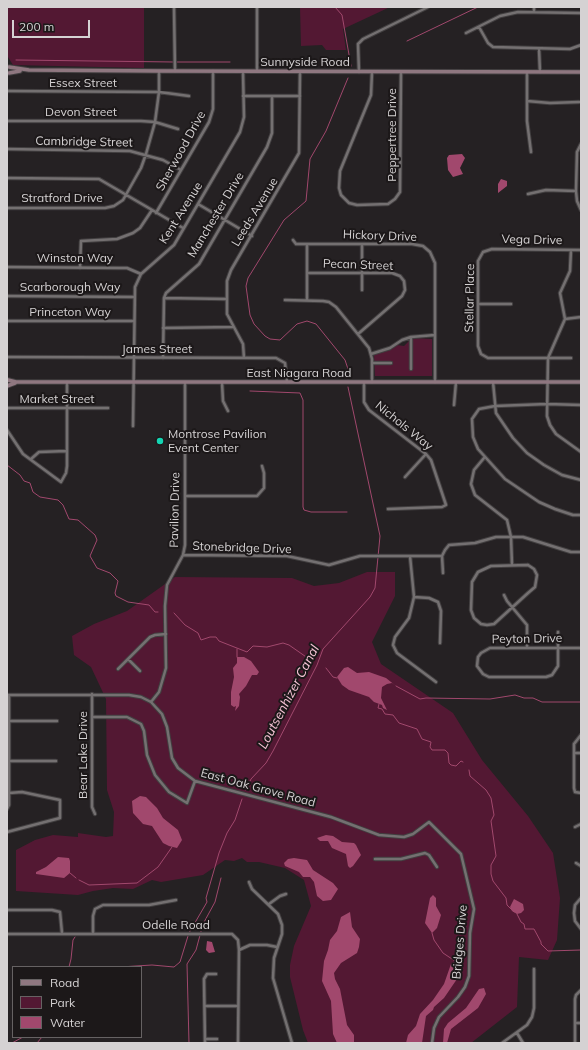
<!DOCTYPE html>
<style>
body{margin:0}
#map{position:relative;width:588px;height:1050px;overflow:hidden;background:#252123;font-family:Mulish,sans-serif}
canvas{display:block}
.frame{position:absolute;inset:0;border:8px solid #d5d2d3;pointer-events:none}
.legend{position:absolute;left:12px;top:966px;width:130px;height:72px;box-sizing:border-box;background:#1c1819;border:1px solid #666263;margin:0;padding:5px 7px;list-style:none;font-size:12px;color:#d5d2d3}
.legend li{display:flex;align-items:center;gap:8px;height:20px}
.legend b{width:20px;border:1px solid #666263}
.scale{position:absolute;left:12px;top:20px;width:78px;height:18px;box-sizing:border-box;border:2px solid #d5d2d3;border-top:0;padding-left:5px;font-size:12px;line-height:14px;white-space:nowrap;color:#d5d2d3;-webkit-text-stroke:3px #1c1819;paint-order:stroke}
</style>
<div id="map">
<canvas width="588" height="1050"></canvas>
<div class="frame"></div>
<ul class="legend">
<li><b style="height:5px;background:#8f7780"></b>Road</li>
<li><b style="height:11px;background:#531833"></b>Park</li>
<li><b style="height:11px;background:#a1486d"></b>Water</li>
</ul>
<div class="scale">200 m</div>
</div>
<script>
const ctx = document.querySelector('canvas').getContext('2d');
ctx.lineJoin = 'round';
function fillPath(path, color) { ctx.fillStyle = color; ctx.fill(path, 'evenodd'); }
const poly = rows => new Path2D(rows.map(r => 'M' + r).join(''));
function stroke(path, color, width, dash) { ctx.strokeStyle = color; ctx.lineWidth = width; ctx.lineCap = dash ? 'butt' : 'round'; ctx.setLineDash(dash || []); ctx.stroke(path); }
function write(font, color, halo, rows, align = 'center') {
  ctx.font = font + ' Mulish,sans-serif'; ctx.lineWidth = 4; ctx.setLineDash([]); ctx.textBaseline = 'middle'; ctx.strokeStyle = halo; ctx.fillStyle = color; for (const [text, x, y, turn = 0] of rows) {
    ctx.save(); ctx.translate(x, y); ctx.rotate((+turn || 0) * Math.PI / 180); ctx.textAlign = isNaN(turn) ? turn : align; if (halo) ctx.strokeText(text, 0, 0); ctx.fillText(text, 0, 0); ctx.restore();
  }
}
fillPath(poly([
 [8,7,144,7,144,68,13,65,8,57],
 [300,7,390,7,343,29,346,50,326,50,322,45,301,46],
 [416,338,432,339,432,376,375,376,374,354,397,345,404,346,409,341],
 [367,572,395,572,395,596,372,642,381,664,453,713,482,760,528,816,553,853,560,898,557,940,548,960,519,957,517,1007,471,1043,308,1043,303,1030,290,977,290,965,294,946,311,906,304,880,285,868,259,862,247,862,242,858,234,861,225,860,203,875,161,882,152,880,133,889,113,888,93,891,78,895,16,891,16,850,35,840,53,835,78,837,78,833,106,837,113,836,114,812,107,790,106,699,91,667,74,655,72,636,94,624,127,611,175,577,292,578,314,586,339,583]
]), '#531833');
fillPath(poly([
 [462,154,465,158,460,168,463,174,453,177,448,170,447,158,449,155],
 [501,179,507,181,507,186,498,193,498,184],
 [237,657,244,657,251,661,259,672,257,675,252,675,246,686,239,694,240,697,239,706,235,711,236,706,234,707,231,705,231,692,234,677,233,668,237,663],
 [348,667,357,673,369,672,386,678,396,686,392,683,387,684,382,687,381,698,387,710,383,708,382,705,374,702,369,697,349,690,342,685,337,677,344,668],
 [140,796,146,797,157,808,163,818,178,830,182,840,177,848,169,846,163,843,152,826,143,824,133,813,132,801],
 [326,835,333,836,342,842,354,843,356,845,361,855,353,866,350,868,348,866,346,854,332,848,328,841,320,841,317,838],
 [58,857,69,858,70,861,70,873,64,878,36,874,36,872,46,867],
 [294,858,307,860,313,870,333,883,338,889,331,900,323,901,317,896,314,882,310,877,303,877,299,872,285,866,284,863,288,859],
 [433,895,436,898,436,906,441,915,437,928,432,933,425,923,430,898],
 [514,899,523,904,524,910,521,913,517,914,512,911,510,907],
 [350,912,352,927,360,939,359,947,357,953,341,963,334,973,335,979,340,989,347,1025,354,1035,354,1043,337,1043,333,1034,331,1001,322,981,324,961,328,950,330,940,337,931,341,917],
 [207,941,212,942,215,952,209,953,206,950],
 [455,961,457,964,457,979,444,998,434,1007,433,1010,426,1016,422,1043,406,1043,408,1035,416,1026,420,1014,433,1000,444,984,451,964],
 [484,988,486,994,478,1008,451,1029,447,1043,443,1043,444,1029,448,1023,466,1008,479,989]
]), '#a1486d');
stroke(poly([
 [335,7,342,15,351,66],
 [407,41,478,7],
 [16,60,173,62],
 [176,62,230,62],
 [348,379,348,369,345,360,316,324,307,321,297,324,280,340,270,339,265,336,254,324,250,315,246,286,248,278,284,220,306,201,310,159,326,131,348,78],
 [250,391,300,393,303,400,303,507,304,510,311,512,347,512],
 [7,465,20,475,24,481,30,483,33,492,40,497,58,500,63,505,69,519,78,520,95,535,97,540,90,556,97,568,110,573,118,581,115,593,116,596,128,602,149,605,155,612,158,612],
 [174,613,185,625,198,633,201,640,210,637,216,637,219,641,247,652,253,646,267,647,283,643,289,645,312,661],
 [237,657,237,649],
 [326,668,333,677,337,678],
 [396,686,420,699,426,698,490,699,515,695,524,698,533,698,542,702,581,702],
 [379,704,378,708,382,709,385,714,393,715,399,723,417,729,422,739,431,742,430,747,432,750,445,750,448,753,449,763,451,765,456,766,461,761,463,762],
 [469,770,470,776,486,790,491,798,494,815,491,821,496,856,491,865,491,874,493,881,506,898,507,905,514,912],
 [246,790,251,779,266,763,273,751,317,665,323,649,370,597,375,588,380,536,348,387],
 [70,873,76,878],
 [79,880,89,885,137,883,158,867,172,847],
 [517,914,521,922,524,924,525,929,534,929,541,942,541,944,548,951,581,950],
 [189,933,207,902,206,898,219,853,227,833,235,820,242,799],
 [432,933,434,940,443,953,455,961],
 [69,967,71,959,73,940,75,937],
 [120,967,152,965,174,967,180,962,188,936],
 [12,1043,23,1037],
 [37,1043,42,1037],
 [189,1043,187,964,196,950,203,924,215,902,221,878]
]), '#a1486d', 1);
const street = poly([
 [174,7,175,71],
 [257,7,257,71],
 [534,12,534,7],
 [479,27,488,43,493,47,570,49,581,45],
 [466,33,500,16,518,12,581,13],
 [539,49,540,72],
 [359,72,358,44,363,39,428,7],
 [372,72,371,95,340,171,339,188,341,195,349,203,357,205,388,204,395,199,400,192,401,72],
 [527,72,527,121,531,152],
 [7,91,159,92,189,96],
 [243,96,300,96],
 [527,101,550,103,579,102],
 [7,121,141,121,155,122,178,129],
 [581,144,577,152,576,191,577,201,581,210],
 [7,149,130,151,163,160,181,170],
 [7,178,99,179,183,228],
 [528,194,546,190,576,191],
 [198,204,252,236],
 [7,208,105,208,114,206,123,200,141,168,146,154,155,122,159,92,159,71],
 [156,213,209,122,213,109,213,71],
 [293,240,296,244,412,244,423,246,430,252,435,263,435,382],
 [362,244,362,290],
 [571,250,570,271,560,293,565,319,548,358,547,416,550,425,556,434,581,452],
 [7,267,119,268,127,268,141,274],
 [80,268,81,241,117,239,133,233,140,228,152,210],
 [307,273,392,273,400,276,404,281,405,290,402,296,358,334],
 [7,296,134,297],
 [164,298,226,299],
 [285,300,323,301,329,302,336,307,369,348,372,359,372,382],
 [307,300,307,244],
 [478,304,511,304],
 [565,319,581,317],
 [7,321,133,321],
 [163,328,233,327],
 [411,337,411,369],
 [371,354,390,348,402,340,411,337,435,335],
 [7,357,276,358,285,363,287,382],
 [163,358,164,298,166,293,199,264,267,147,272,133,272,96],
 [244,358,243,344,227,314,227,281,231,270,299,153,300,72],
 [571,358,488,358,481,354,478,346,478,261,483,252,492,249,581,250],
 [372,363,391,363],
 [493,382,496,413,513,438,527,453,544,465,562,475,581,480],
 [222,383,223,401,228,411],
 [364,383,364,402,369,410,426,454,431,460,446,505,442,507,388,509],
 [454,405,456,382],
 [581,405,547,404,495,406,479,409,472,419,473,437,478,449,505,479,539,502,555,509,573,515,581,515],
 [7,408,108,408],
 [133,426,135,287,141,274,174,245,240,132,244,117,243,72],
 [7,430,23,454,61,482,66,473,67,466,67,382],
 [484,458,474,470,471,484,475,495,507,520,511,537,512,565],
 [31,459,39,452,66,451],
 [405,477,426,454],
 [185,496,257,496,264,488,264,473,262,466],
 [183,555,287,556,329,565,360,556,442,556],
 [410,556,414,597,409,618,395,637,393,645,397,653,436,682],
 [528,565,534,569,537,575,535,587,528,593,494,624,487,625,481,624,474,618,471,610,472,582,478,572,491,566,528,565],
 [443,573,442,556,445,550,449,545,475,543,496,537,523,537,571,552,581,552],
 [504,595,507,601,527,625,527,648],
 [414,597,429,598,438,602,441,611,440,643],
 [558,632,558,666,552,675,546,677,489,677,483,674,477,666,478,657,481,653,490,648,581,648],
 [128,659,140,671],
 [118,669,150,637,155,635,166,634],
 [92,694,92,807,95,814],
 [7,695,129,695,141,697,151,702,162,714,167,727,172,758,178,768,195,781,331,817,379,835,404,837,413,834,429,822,461,854,474,909,470,933,469,976,465,987,458,997,439,1017,434,1028,432,1043],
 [151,702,159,692,166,668,165,606,167,585,183,555,185,545,185,383],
 [92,717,127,717,141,724,144,731,147,755,155,775,169,792,187,803,195,781],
 [9,721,57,721],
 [581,735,574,744,574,788,575,792,581,793],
 [574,753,581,753],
 [9,761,56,761],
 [7,809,9,805,9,695],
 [575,827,581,824],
 [7,832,60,818,60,800,22,792,9,793],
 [375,859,401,859,425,853,429,855,437,867],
 [576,863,581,866],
 [249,882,252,889,278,914,282,925,282,934,274,958,273,978,292,1043],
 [581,898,575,905,574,913,575,921,581,929],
 [269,904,280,896,286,894],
 [7,910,52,910,60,912,62,933],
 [93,933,93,916,95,909,103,905,149,905,176,900],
 [7,934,232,934,238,940,239,950,238,1043],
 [239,950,250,945,267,945,277,947],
 [205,1006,238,1006],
 [575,1023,581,1023],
 [517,1033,523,1043],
 [205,1039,217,1039],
 [205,1043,204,979,207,974,216,974],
 [502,1043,527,1025,532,1017,534,1008,534,969],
 [575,1043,575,999,576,995,581,990]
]);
const secondary = poly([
 [9,67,29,70,159,71,581,72],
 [9,73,20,71],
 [8,380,16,382,581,382],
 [7,386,15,383]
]);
stroke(street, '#423f40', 4.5);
stroke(secondary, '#423f40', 5.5);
stroke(street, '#747071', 2.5);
stroke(secondary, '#8f7780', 3.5);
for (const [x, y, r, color] of [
 [160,441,4,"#14d5b3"]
]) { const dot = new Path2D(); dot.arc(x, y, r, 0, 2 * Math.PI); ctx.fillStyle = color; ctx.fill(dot); stroke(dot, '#1c1819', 1.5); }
write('12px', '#d5d2d3', '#1c1819', [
 ["Sunnyside Road",305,62],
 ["Essex Street",83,83],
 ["Devon Street",81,112],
 ["Peppertree Drive",392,135,-90],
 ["Cambridge Street",84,142,1],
 ["Sherwood Drive",181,151,-61],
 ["Stratford Drive",62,198],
 ["Leeds Avenue",255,212,-59],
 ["Kent Avenue",181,213,-58],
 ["Manchester Drive",216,215,-59],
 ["Hickory Drive",380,236,2],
 ["Vega Drive",532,240,1],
 ["Winston Way",75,258],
 ["Pecan Street",358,265,2],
 ["Scarborough Way",70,287],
 ["Stellar Place",470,298,-89],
 ["Princeton Way",70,312],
 ["James Street",157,349],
 ["East Niagara Road",299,373],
 ["Market Street",57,399],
 ["Nichols Way",404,426,39],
 ["Pavilion Drive",175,510,-89],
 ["Stonebridge Drive",242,548,2],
 ["Peyton Drive",527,639,-1],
 ["Bear Lake Drive",83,755,-90],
 ["East Oak Grove Road",258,788,15],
 ["Odelle Road",176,925],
 ["Bridges Drive",460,942,-85]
]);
write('12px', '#d5d2d3', '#1c1819', [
 ["Montrose Pavilion",168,434],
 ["Event Center",168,448]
], 'left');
write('italic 13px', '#f7c4d6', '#1c1819', [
 ["Loutsenhizer Canal",289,697,-62]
]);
</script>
